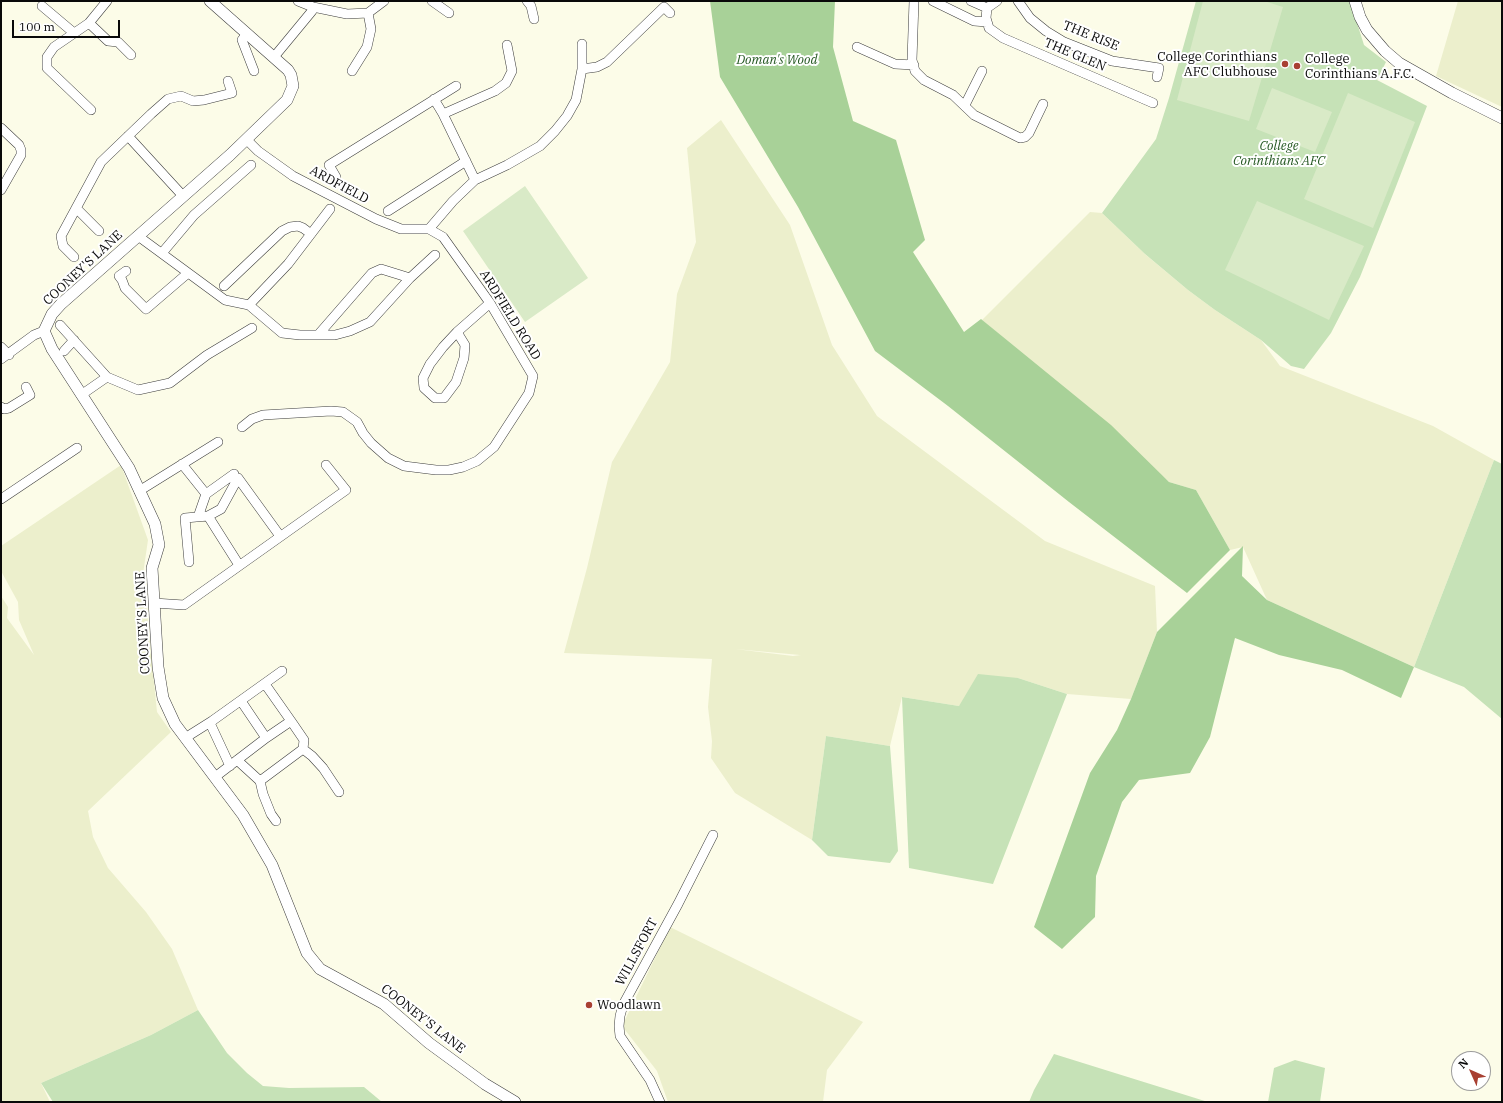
<!DOCTYPE html>
<style>
body{margin:0}
#map{position:relative;width:1503px;height:1103px;overflow:hidden;background:#fcfce8;font-family:"IBM Plex Serif",serif}
canvas{display:block}
.frame{position:absolute;inset:0;border:2px solid #090909;pointer-events:none}
.north{position:absolute;left:1451px;top:1051px;width:40px;height:40px;box-sizing:border-box;background:#fff;border:1px solid #9d9d9d;border-radius:50%;rotate:315deg;font-size:11px;font-weight:700;line-height:16px;text-align:center;color:#090909}
.north::after{content:'';display:block;margin:auto;width:14px;height:18px;background:#a84032;clip-path:polygon(50% 0,100% 100%,50% 72%,0 100%)}
.scale{position:absolute;left:12px;top:20px;width:108px;height:18px;box-sizing:border-box;border:2px solid #090909;border-top:0;padding-left:5px;font-size:12px;line-height:14px;white-space:nowrap;color:#090909;-webkit-text-stroke:3px #fff;paint-order:stroke}
</style>
<div id="map">
<canvas width="1503" height="1103"></canvas>
<div class="frame"></div>
<div class="north">N</div>
<div class="scale">100 m</div>
</div>
<script>
const ctx = document.querySelector('canvas').getContext('2d');
ctx.lineJoin = 'round';
function fillPath(path, color) { ctx.fillStyle = color; ctx.fill(path, 'evenodd'); }
const poly = rows => new Path2D(rows.map(r => 'M' + r).join(''));
function stroke(path, color, width, dash) { ctx.strokeStyle = color; ctx.lineWidth = width; ctx.lineCap = dash ? 'butt' : 'round'; ctx.setLineDash(dash || []); ctx.stroke(path); }
function write(font, color, halo, rows, align = 'center') {
  ctx.font = font + ' "IBM Plex Serif",serif'; ctx.lineWidth = 4; ctx.setLineDash([]); ctx.textBaseline = 'middle'; ctx.strokeStyle = halo; ctx.fillStyle = color; for (const [text, x, y, turn = 0] of rows) {
    ctx.save(); ctx.translate(x, y); ctx.rotate((+turn || 0) * Math.PI / 180); ctx.textAlign = isNaN(turn) ? turn : align; if (halo) ctx.strokeText(text, 0, 0); ctx.fillText(text, 0, 0); ctx.restore();
  }
}
fillPath(poly([
 [1458,1,1502,1,1502,107,1436,76],
 [721,120,790,225,832,345,877,416,1045,541,1155,586,1157,632,1131,699,1067,694,1018,678,959,706,902,697,890,746,826,736,812,840,735,793,711,758,712,741,708,707,712,659,564,653,587,568,612,462,670,362,677,294,696,242,687,148],
 [735,649,800,655,801,655,793,656],
 [1090,212,1102,213,1146,255,1188,290,1215,310,1261,340,1280,366,1433,426,1494,460,1414,667,1267,600,1243,547,1230,550,1196,490,1169,482,982,320],
 [121,465,148,540,143,574,157,712,171,732,88,811,93,837,108,868,146,912,172,949,198,1010,151,1035,41,1083,50,1102,1,1102,1,596,8,607,7,618,34,655,19,620,18,602,1,571,1,546],
 [670,927,863,1022,827,1070,823,1102,668,1102,657,1071,622,1026]
]), '#ecefcc');
fillPath(poly([
 [1196,1,1350,1,1364,45,1386,62,1377,80,1427,106,1395,189,1360,277,1331,333,1304,369,1291,366,1261,340,1215,310,1188,290,1145,254,1102,213,1156,139,1169,98],
 [1494,460,1502,464,1502,719,1464,687,1414,667],
 [978,674,1018,678,1067,694,993,884,909,868,902,697,959,706],
 [826,736,890,746,898,851,890,863,828,856,812,840],
 [198,1010,227,1053,247,1073,263,1086,289,1088,364,1087,382,1102,53,1102,41,1083,151,1035],
 [1054,1054,1208,1102,1029,1102,1034,1090],
 [1295,1060,1325,1068,1320,1102,1268,1102,1274,1068]
]), '#c6e2b7');
fillPath(poly([
 [710,1,835,1,833,47,853,121,896,140,925,240,913,252,964,332,981,319,1111,425,1169,482,1196,490,1230,550,1187,593,1069,502,948,406,875,351,798,207,720,77],
 [1243,546,1242,576,1267,600,1414,667,1401,698,1342,670,1279,655,1235,638,1210,737,1190,773,1139,780,1122,802,1096,876,1095,917,1062,949,1034,927,1090,773,1117,730,1131,699,1157,632]
]), '#a8d198');
fillPath(poly([
 [1203,1,1264,1,1283,7,1249,121,1177,100],
 [1272,88,1332,112,1315,152,1256,129],
 [1348,93,1415,122,1373,228,1304,199],
 [525,186,588,278,525,322,463,231],
 [1257,201,1364,246,1329,320,1225,270]
]), '#d9eac7');
const minor = poly([
 [432,1,449,13],
 [527,1,531,6,534,19],
 [914,1,912,60,915,71,924,80,953,95,974,115,1020,138,1025,137,1029,133,1043,104],
 [933,1,974,21,987,22],
 [971,1,987,8],
 [997,1,987,8,986,18,989,28,1003,38,1153,103],
 [1018,1,1030,18,1046,31,1064,42,1112,61,1159,68,1157,77],
 [42,6,74,33],
 [313,7,347,14,368,13,371,29,367,47,352,71],
 [368,13,384,1],
 [89,23,108,41,118,42,131,55],
 [247,34,242,40,254,71],
 [857,47,895,64,914,65],
 [274,57,312,11,313,7,298,1],
 [582,69,597,67,607,62,664,7,670,13],
 [965,105,982,71],
 [91,110,47,68,47,57,54,47,89,23,107,1],
 [443,114,495,91,506,83,512,71,507,45],
 [1,128,19,145,21,150,21,155,1,190],
 [128,136,183,196],
 [247,140,258,151,293,176,376,219,401,229,429,229],
 [336,177,329,165,456,86],
 [475,180,507,165,540,146,555,131,567,116,576,100,582,69,582,44],
 [76,208,99,231],
 [388,211,466,161],
 [429,229,453,201,475,180,443,114,434,99],
 [138,236,225,300,249,305,282,333,300,335,318,335,372,273,381,269,410,278,435,255],
 [162,253,194,215,251,165],
 [74,257,63,246,61,236,101,162,151,114,168,99,181,96,193,101,204,100,232,93,228,81],
 [126,271,119,276,122,280,125,288,146,309,188,273],
 [224,286,282,231,290,227,298,226,303,228,311,234],
 [249,305,288,264,330,209],
 [60,325,107,377,138,390,170,383,207,355,252,328],
 [457,332,465,345,464,358,456,382,444,398,435,398,424,388,423,378,430,364,443,347,457,332,490,303],
 [318,335,335,335,350,331,370,322,410,278],
 [1,347,9,355],
 [64,351,74,340],
 [1,359,34,335,44,331],
 [81,395,107,377],
 [1,407,4,409,9,408,30,395,26,387],
 [242,427,252,419,263,415,331,411,343,412,357,422,363,433,371,443,388,458,404,466,436,470,449,470,463,467,477,461,494,447,529,393,533,376,490,303,443,237,429,229],
 [182,464,206,494,198,517],
 [139,491,218,442],
 [206,494,234,474],
 [1,499,77,448],
 [208,516,239,565],
 [189,562,185,518,208,516,221,509,238,478,280,536],
 [154,603,184,605,346,490,326,465],
 [241,701,266,738,291,721,265,684],
 [210,723,230,766],
 [185,738,212,721,282,671],
 [303,749,312,756,323,768,339,792],
 [237,760,260,781,303,749,304,740,291,721],
 [215,777,266,738],
 [260,781,263,794,271,814,276,821],
 [660,1102,650,1080,620,1036,619,1026,620,1016,623,1005,678,904,713,835]
]);
const tertiary = poly([
 [210,1,288,70,291,75,293,86,287,100,230,155,61,304,52,314,44,331,52,349,129,468,155,524,159,545,152,568,158,667,163,698,175,724,243,815,272,865,307,953,320,969,384,1004,429,1043,485,1084,515,1102],
 [1355,1,1360,17,1367,30,1385,51,1399,63,1452,93,1502,118]
]);
stroke(minor, '#3c3c3c', 10);
stroke(tertiary, '#3c3c3c', 12);
stroke(minor, '#fff', 9);
stroke(tertiary, '#fff', 11);
for (const [x, y, r, color] of [
 [1285,64,4,"#a84032"],
 [1297,66,4,"#a84032"],
 [589,1005,4,"#a84032"]
]) { const dot = new Path2D(); dot.arc(x, y, r, 0, 2 * Math.PI); ctx.fillStyle = color; ctx.fill(dot); stroke(dot, '#fff', 1.5); }
write('13px', '#090909', '#fff', [
 ["THE RISE",1091,36,22],
 ["THE GLEN",1075,55,23],
 ["ARDFIELD",339,185,28],
 ["COONEY'S LANE",83,268,-43],
 ["ARDFIELD ROAD",510,315,58],
 ["COONEY'S LANE",143,623,-93],
 ["WILLSFORT",637,952,-62],
 ["COONEY'S LANE",423,1019,38]
]);
write('13px', '#090909', '#fff', [
 ["College Corinthians",1277,57,"right"],
 ["AFC Clubhouse",1277,72,"right"],
 ["College",1305,59],
 ["Corinthians A.F.C.",1305,74],
 ["Woodlawn",597,1005]
], 'left');
write('italic 13px', '#255822', '#fff', [
 ["Doman's Wood",777,60],
 ["College",1279,146],
 ["Corinthians AFC",1279,161]
]);
</script>
